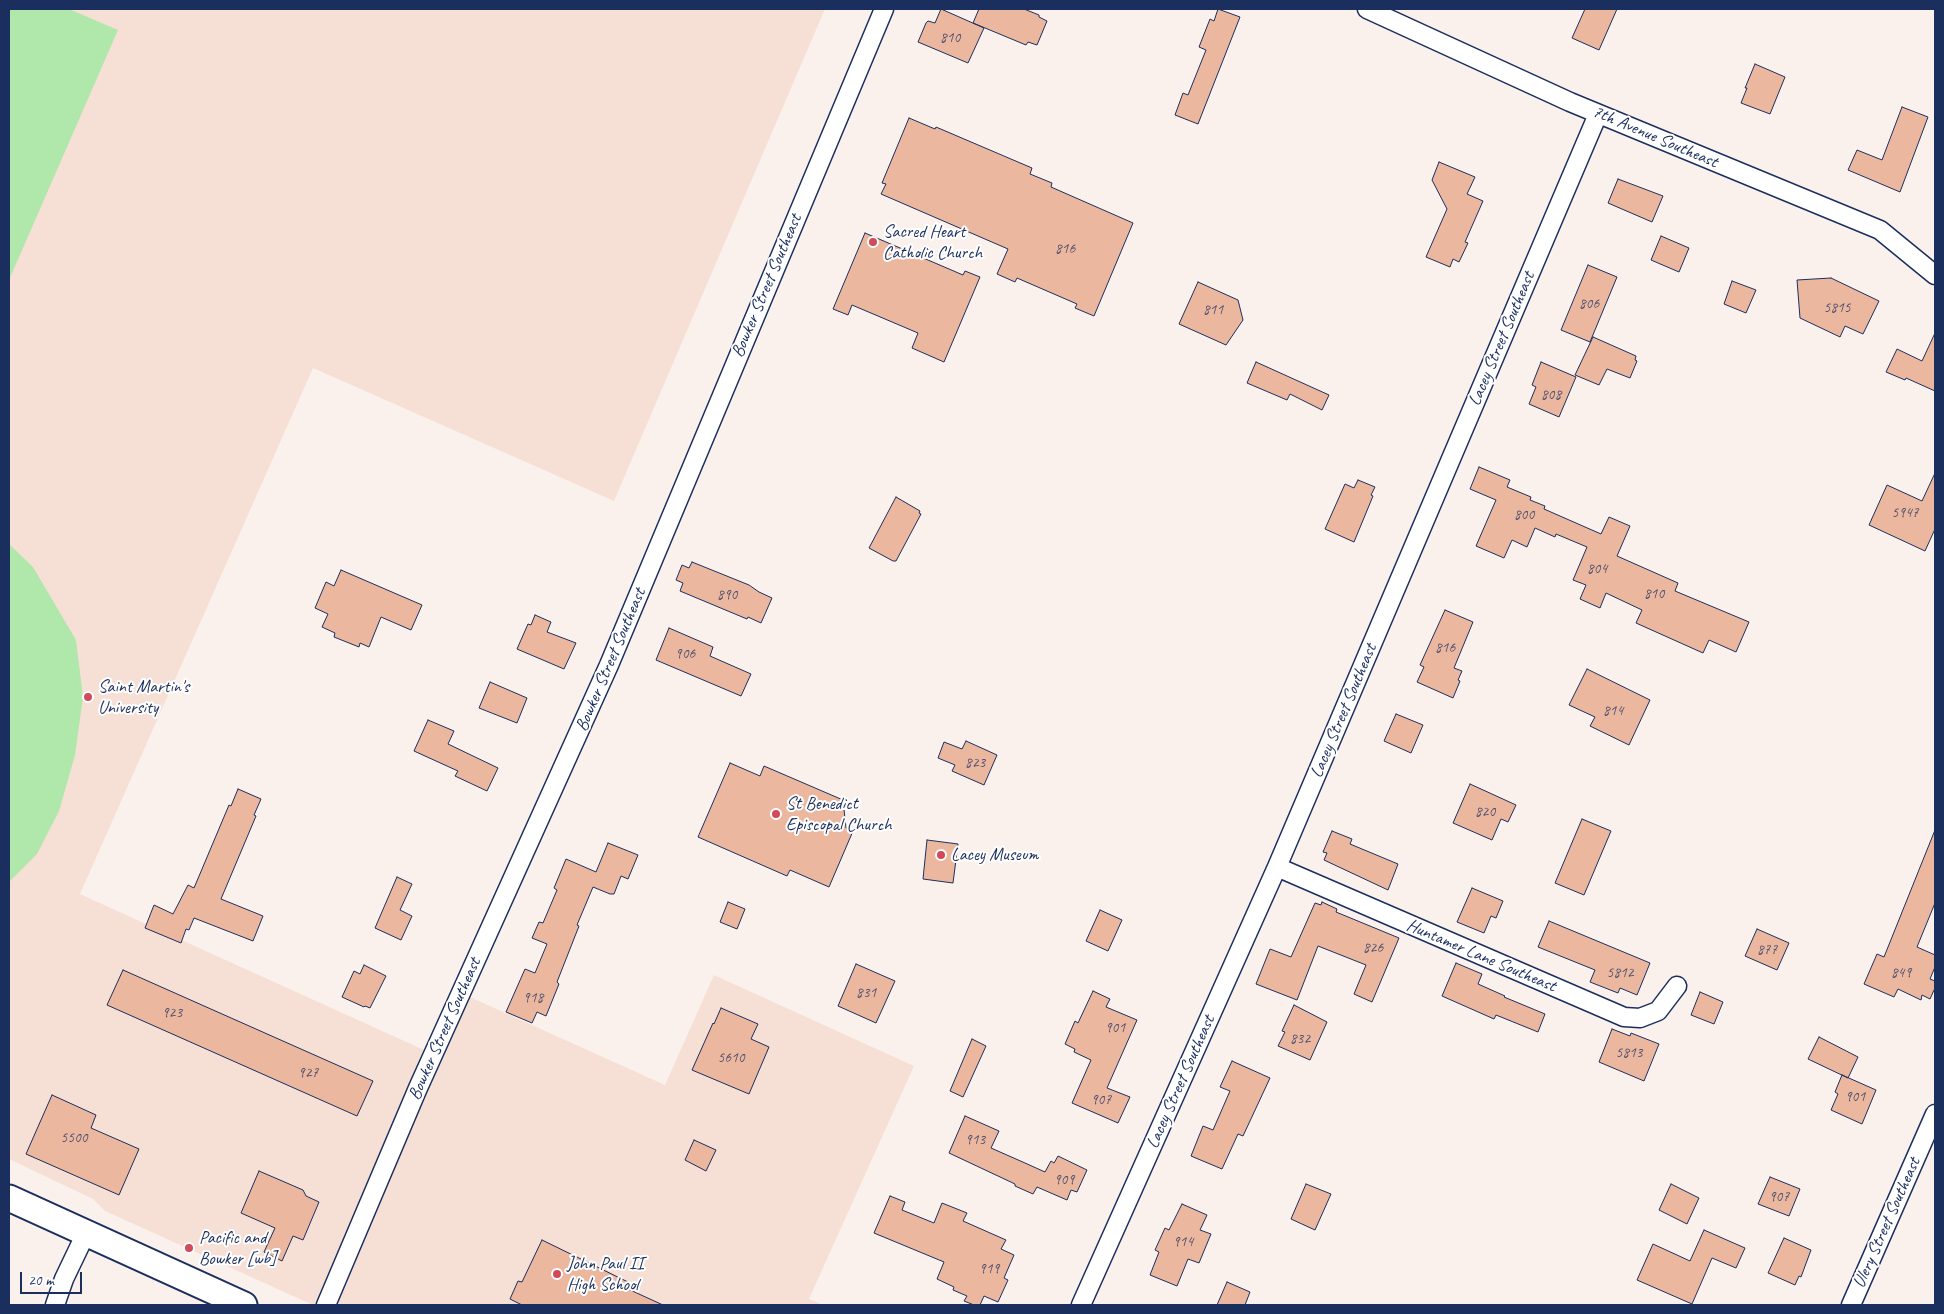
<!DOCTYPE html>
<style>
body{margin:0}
#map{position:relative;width:1944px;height:1314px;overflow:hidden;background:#fbf1ec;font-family:Caveat,sans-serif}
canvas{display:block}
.frame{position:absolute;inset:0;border:10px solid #1b2f5e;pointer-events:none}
.scale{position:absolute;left:20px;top:1272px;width:62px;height:22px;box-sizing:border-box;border:2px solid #1b2f5e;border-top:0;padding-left:6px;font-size:15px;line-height:18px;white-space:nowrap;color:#1b2f5e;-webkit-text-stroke:4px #fff;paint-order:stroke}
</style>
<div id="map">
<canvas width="1944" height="1314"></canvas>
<div class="frame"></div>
<div class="scale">20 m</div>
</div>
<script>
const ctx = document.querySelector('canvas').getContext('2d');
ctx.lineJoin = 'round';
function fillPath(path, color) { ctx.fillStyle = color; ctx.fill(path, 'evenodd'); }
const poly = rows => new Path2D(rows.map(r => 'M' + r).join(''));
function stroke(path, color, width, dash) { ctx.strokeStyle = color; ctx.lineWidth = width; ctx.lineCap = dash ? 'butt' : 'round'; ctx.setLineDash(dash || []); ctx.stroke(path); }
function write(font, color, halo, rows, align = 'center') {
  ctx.font = font + ' Caveat,sans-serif'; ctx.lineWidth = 4; ctx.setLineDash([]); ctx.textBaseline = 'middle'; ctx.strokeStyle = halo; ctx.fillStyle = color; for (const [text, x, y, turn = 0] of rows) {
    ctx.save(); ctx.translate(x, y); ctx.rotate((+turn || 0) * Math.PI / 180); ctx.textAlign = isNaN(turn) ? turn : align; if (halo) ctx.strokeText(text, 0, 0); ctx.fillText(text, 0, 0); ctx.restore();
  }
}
fillPath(poly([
 [9,9,825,9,614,501,313,368,80,894,433,1054,461,993,665,1085,714,975,914,1066,809,1299,823,1305,313,1305,105,1211,93,1199,9,1159]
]), '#f6e0d5');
fillPath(poly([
 [9,9,69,9,118,30,9,280],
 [9,544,33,567,76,640,83,697,75,755,59,811,37,854,9,882]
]), '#b0e7aa');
const building = poly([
 [941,9,984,28,968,63,918,42,926,23,928,21,935,23,941,9],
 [979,9,1024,9,1039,15,1039,17,1047,21,1037,45,1028,42,1026,45,973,23,979,9],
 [1218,9,1240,17,1198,124,1175,115,1183,93,1188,95,1206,50,1199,47,1210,19,1214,21,1218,9],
 [1585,9,1617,9,1599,50,1572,38,1585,9],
 [1755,64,1785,77,1770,114,1741,103,1747,88,1745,88,1755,64],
 [1902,107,1928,117,1900,192,1848,170,1857,150,1882,160,1902,107],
 [909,118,935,129,936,127,1032,168,1030,174,1052,183,1051,187,1133,223,1094,316,1075,308,1077,304,1017,278,1015,282,997,274,1008,249,881,194,886,184,882,183,909,118],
 [1439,162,1475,177,1467,194,1483,201,1465,242,1468,243,1459,262,1453,259,1450,267,1426,257,1447,209,1432,180,1439,162],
 [1618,179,1663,196,1652,222,1608,203,1618,179],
 [865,233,963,275,965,271,980,277,944,362,912,348,918,333,852,305,848,315,833,309,865,233],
 [1661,236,1689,248,1679,272,1651,260,1661,236],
 [1588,265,1617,277,1590,342,1561,330,1588,265],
 [1831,278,1879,301,1863,334,1845,326,1840,337,1800,318,1797,280,1831,278],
 [1732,281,1756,290,1746,313,1724,304,1732,281],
 [1198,282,1238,300,1243,320,1226,345,1179,324,1198,282],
 [1935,333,1935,391,1906,378,1905,380,1886,372,1897,349,1922,361,1935,333],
 [1593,337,1636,356,1635,360,1637,361,1630,378,1607,369,1599,385,1575,375,1593,337],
 [1256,362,1329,395,1322,410,1290,394,1287,400,1247,383,1256,362],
 [1541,362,1576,377,1559,417,1529,404,1536,387,1532,385,1541,362],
 [1479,467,1510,480,1507,487,1531,497,1530,500,1545,506,1544,509,1601,534,1609,517,1630,526,1617,556,1678,583,1675,591,1749,622,1736,652,1709,640,1703,653,1636,623,1642,610,1606,593,1600,608,1580,599,1586,585,1573,580,1587,547,1556,534,1555,537,1535,528,1527,547,1512,540,1504,558,1476,546,1496,500,1470,489,1479,467],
 [1935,473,1935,529,1925,551,1869,525,1887,485,1922,501,1935,473],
 [1358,480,1375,487,1371,495,1373,496,1354,542,1325,529,1345,484,1354,488,1358,480],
 [896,497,920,511,919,513,921,514,896,561,893,561,869,548,896,497],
 [692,562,749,585,759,592,772,598,761,623,748,617,747,619,680,591,683,583,676,580,682,565,689,568,692,562],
 [341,570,422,605,411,630,381,617,369,647,360,643,359,647,334,637,335,633,322,627,328,614,315,608,326,582,334,586,341,570],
 [1445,610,1473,622,1454,668,1462,671,1458,680,1460,681,1453,698,1417,682,1424,667,1420,665,1445,610],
 [535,615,551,622,547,632,576,643,564,669,517,649,528,624,531,625,535,615],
 [669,628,713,647,710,656,751,674,741,696,656,660,669,628],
 [1587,669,1650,700,1629,745,1590,726,1595,717,1569,705,1587,669],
 [490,682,527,698,517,723,479,708,490,682],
 [1396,714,1423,725,1411,753,1384,741,1396,714],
 [428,720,454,731,448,744,498,768,487,791,455,776,458,771,414,751,428,720],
 [966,741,997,755,984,785,952,771,955,765,938,758,944,742,962,749,966,741],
 [730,763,760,776,764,766,843,800,846,828,853,831,829,887,790,870,787,876,698,837,730,763],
 [1470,784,1516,805,1508,822,1501,819,1492,840,1453,823,1470,784],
 [238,789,261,799,254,815,256,816,221,899,263,916,253,941,194,918,189,930,186,929,181,943,145,928,154,905,173,914,188,885,194,888,229,805,231,806,238,789],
 [1582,819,1611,831,1584,895,1555,883,1582,819],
 [1935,830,1935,903,1917,947,1935,955,1935,967,1930,979,1935,981,1935,988,1930,999,1922,995,1921,1000,1898,989,1894,997,1864,984,1877,954,1884,957,1935,830],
 [1332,831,1352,839,1350,844,1398,864,1388,890,1324,860,1327,853,1323,852,1332,831],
 [927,840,958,844,953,883,923,879,927,840],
 [608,843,638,855,628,879,621,876,614,894,610,894,593,887,577,925,579,926,557,982,559,984,546,1016,537,1012,532,1023,506,1012,525,969,535,973,547,944,532,938,539,922,543,923,557,890,554,888,566,859,596,872,608,843],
 [397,877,412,884,400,910,412,916,401,940,375,928,397,877],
 [1472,888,1503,901,1496,918,1491,916,1484,933,1457,922,1472,888],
 [728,902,745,909,737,929,720,922,728,902],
 [1322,902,1337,909,1336,912,1399,938,1372,1002,1354,994,1366,965,1318,946,1297,1000,1256,984,1270,949,1291,957,1315,903,1321,905,1322,902],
 [1100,910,1122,920,1108,951,1086,941,1100,910],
 [1549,921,1650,963,1637,995,1620,988,1618,993,1590,982,1595,970,1538,947,1549,921],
 [1757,929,1789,943,1777,970,1745,956,1757,929],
 [1456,963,1482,974,1478,984,1505,996,1504,997,1545,1014,1538,1032,1496,1015,1494,1019,1442,996,1456,963],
 [856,964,895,981,876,1023,838,1006,856,964],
 [364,965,386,976,370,1008,365,1006,364,1007,342,997,354,971,360,974,364,965],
 [123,970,373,1081,357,1116,107,1005,123,970],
 [1093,991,1110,999,1106,1007,1137,1020,1107,1088,1130,1097,1118,1123,1072,1103,1091,1060,1074,1052,1075,1049,1065,1044,1075,1021,1078,1023,1093,991],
 [1700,992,1723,1002,1714,1024,1691,1015,1700,992],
 [1294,1005,1327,1022,1310,1060,1278,1046,1285,1032,1282,1031,1294,1005],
 [721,1008,758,1024,751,1039,769,1047,749,1094,692,1070,713,1023,714,1024,721,1008],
 [1612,1029,1630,1036,1631,1033,1659,1044,1644,1081,1599,1062,1612,1029],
 [1819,1037,1858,1057,1848,1078,1808,1059,1819,1037],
 [972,1039,986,1046,963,1097,950,1091,972,1039],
 [1232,1061,1270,1078,1243,1136,1238,1134,1222,1169,1191,1156,1203,1126,1213,1130,1230,1091,1220,1087,1232,1061],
 [1842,1075,1876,1090,1862,1124,1831,1110,1838,1094,1835,1092,1842,1075],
 [52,1095,96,1115,91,1128,139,1149,119,1195,26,1154,52,1095],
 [965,1116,999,1131,991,1148,1025,1163,1045,1172,1051,1161,1054,1163,1058,1156,1087,1170,1077,1192,1071,1190,1067,1200,1037,1187,1033,1194,1015,1186,1015,1184,949,1153,965,1116],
 [694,1140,716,1150,706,1171,685,1160,694,1140],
 [259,1171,303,1190,306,1196,319,1202,303,1240,293,1236,282,1261,264,1252,275,1228,241,1213,259,1171],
 [1770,1177,1800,1189,1789,1216,1758,1204,1770,1177],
 [1306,1184,1331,1194,1315,1230,1291,1219,1306,1184],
 [1671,1184,1699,1198,1687,1224,1659,1210,1671,1184],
 [890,1196,905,1202,902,1210,934,1223,942,1203,967,1213,963,1221,1006,1240,1001,1249,1014,1255,1004,1278,1008,1280,998,1302,984,1296,980,1305,974,1305,964,1301,967,1296,953,1290,954,1287,937,1279,944,1262,874,1233,890,1196],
 [1182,1204,1207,1215,1200,1230,1211,1234,1199,1263,1188,1259,1177,1286,1150,1275,1159,1252,1155,1250,1165,1228,1169,1230,1182,1204],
 [1704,1230,1745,1248,1736,1268,1712,1258,1692,1304,1637,1280,1653,1244,1690,1261,1704,1230],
 [1784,1238,1811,1250,1801,1277,1799,1276,1795,1285,1768,1273,1784,1238],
 [542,1240,630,1283,628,1289,663,1305,522,1305,510,1299,518,1281,522,1282,542,1240],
 [1227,1282,1250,1292,1245,1305,1217,1305,1227,1282]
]);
fillPath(building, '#ecb79f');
stroke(building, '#1b2f5e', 1);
const street = poly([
 [1367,9,1570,102,1880,230,1935,275],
 [1277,867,1624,1017,1640,1018,1658,1011,1677,986],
 [55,1305,64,1279,86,1233],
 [326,1305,418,1088,609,665,884,9],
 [1081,1305,1277,867,1598,114],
 [1851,1305,1935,1114]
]);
const secondary = poly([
 [9,1198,244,1305]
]);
stroke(street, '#1b2f5e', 21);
stroke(secondary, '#1b2f5e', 29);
stroke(street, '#fff', 18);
stroke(secondary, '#fff', 25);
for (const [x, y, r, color] of [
 [873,242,5,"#d1495b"],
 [88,697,5,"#d1495b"],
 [776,814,5,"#d1495b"],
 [941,855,5,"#d1495b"],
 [189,1248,5,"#d1495b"],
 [557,1274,5,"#d1495b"]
]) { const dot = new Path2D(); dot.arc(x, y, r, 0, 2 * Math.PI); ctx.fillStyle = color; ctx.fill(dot); stroke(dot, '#fff', 2); }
write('15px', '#4f516e', null, [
 ["810",950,38],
 ["816",1065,249],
 ["806",1589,304],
 ["5815",1837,308],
 ["811",1213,310],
 ["808",1551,395],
 ["5947",1905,513],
 ["800",1524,515],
 ["804",1597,569],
 ["810",1654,594],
 ["890",727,595],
 ["816",1445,648],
 ["906",685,654],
 ["814",1613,711],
 ["823",975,763],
 ["820",1485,812],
 ["826",1373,948],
 ["877",1767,950],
 ["5812",1620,973],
 ["849",1901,973],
 ["831",866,993],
 ["918",533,998],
 ["923",172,1013],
 ["901",1115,1028],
 ["832",1300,1039],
 ["5813",1629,1053],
 ["5610",731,1058],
 ["927",308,1073],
 ["901",1855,1097],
 ["907",1101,1100],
 ["5500",74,1138],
 ["913",975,1140],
 ["909",1064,1180],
 ["907",1779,1197],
 ["914",1183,1242],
 ["919",989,1269]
]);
write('18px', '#1b2f5e', '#fff', [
 ["7th Avenue Southeast",1655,137,23],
 ["Bowker Street Southeast",767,286,-67],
 ["Lacey Street Southeast",1502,339,-67],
 ["Bowker Street Southeast",611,660,-67],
 ["Lacey Street Southeast",1344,711,-67],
 ["Huntamer Lane Southeast",1481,956,23],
 ["Bowker Street Southeast",445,1029,-66],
 ["Lacey Street Southeast",1181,1082,-66],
 ["Ulery Street Southeast",1887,1223,-66]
]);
write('18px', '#1b2f5e', '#fff', [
 ["Sacred Heart",883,232],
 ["Catholic Church",883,253],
 ["Saint Martin's",98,687],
 ["University",98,708],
 ["St Benedict",786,804],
 ["Episcopal Church",786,825],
 ["Lacey Museum",951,855],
 ["Pacific and",199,1238],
 ["Bowker [wb]",199,1259],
 ["John Paul II",567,1264],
 ["High School",567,1285]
], 'left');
</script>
